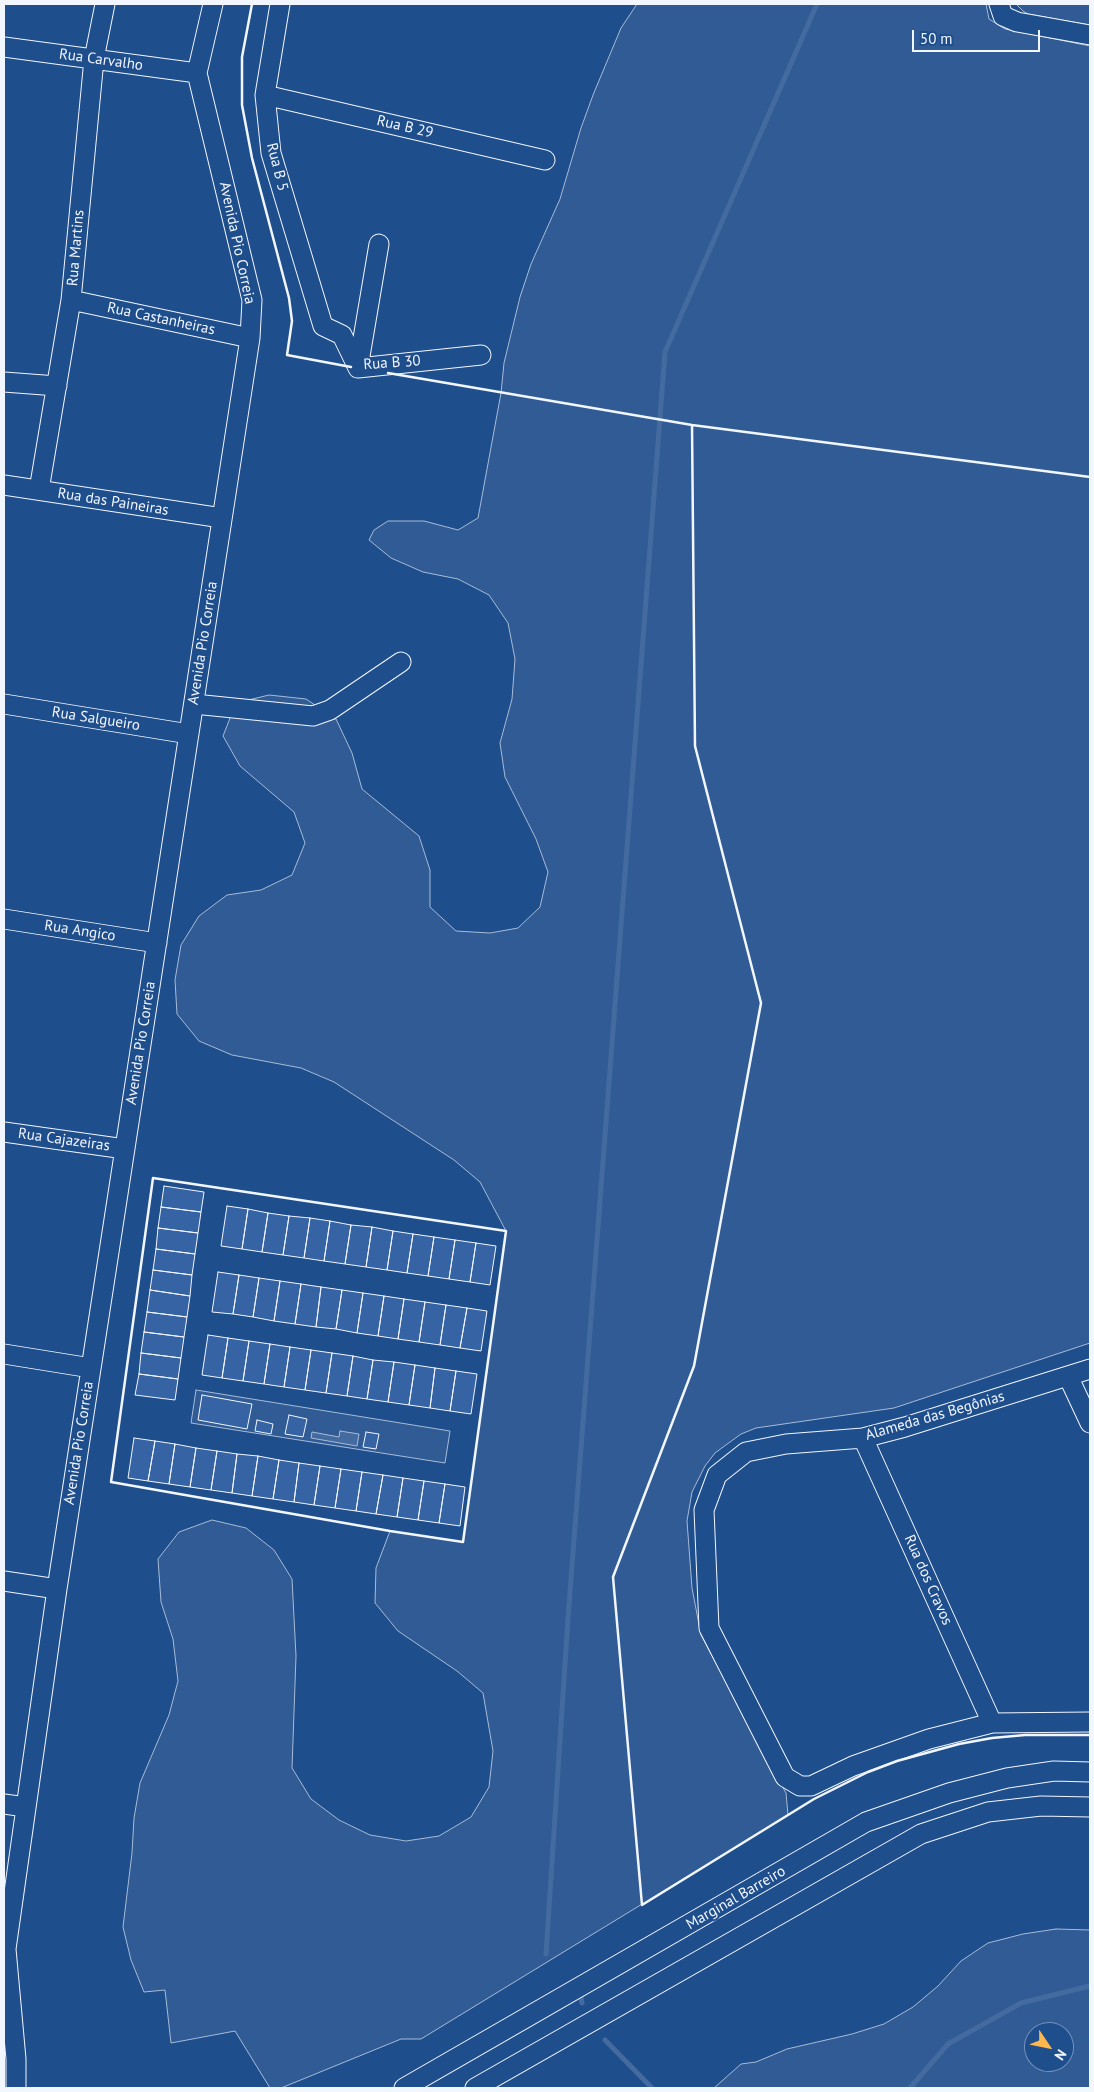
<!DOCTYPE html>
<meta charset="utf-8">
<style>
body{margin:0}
#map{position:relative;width:1094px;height:2092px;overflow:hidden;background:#1f4e8c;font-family:"PT Sans",sans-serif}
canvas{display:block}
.frame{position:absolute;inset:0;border:5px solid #f2f6ff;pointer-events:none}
.north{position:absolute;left:1024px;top:2022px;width:50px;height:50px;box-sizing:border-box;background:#1f4e8c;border:1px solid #7391ba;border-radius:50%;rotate:124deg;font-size:14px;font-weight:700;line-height:20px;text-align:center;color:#f2f6ff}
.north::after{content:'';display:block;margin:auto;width:18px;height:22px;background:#ffb74d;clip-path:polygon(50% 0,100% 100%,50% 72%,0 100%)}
.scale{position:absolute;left:912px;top:30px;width:128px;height:22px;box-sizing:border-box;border:2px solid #f2f6ff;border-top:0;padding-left:6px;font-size:15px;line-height:18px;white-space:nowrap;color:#f2f6ff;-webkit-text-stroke:4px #1f4e8c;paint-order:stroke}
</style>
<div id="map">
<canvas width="1094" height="2092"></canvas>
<div class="frame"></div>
<div class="north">N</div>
<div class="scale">50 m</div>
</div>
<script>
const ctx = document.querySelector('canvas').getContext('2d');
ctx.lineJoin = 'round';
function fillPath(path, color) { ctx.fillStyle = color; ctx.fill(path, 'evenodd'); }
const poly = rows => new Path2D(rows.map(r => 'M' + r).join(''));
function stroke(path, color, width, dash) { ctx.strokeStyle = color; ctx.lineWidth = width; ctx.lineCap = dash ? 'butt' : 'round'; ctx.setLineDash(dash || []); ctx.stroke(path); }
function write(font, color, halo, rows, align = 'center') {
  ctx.font = font + ' "PT Sans",sans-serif'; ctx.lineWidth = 4; ctx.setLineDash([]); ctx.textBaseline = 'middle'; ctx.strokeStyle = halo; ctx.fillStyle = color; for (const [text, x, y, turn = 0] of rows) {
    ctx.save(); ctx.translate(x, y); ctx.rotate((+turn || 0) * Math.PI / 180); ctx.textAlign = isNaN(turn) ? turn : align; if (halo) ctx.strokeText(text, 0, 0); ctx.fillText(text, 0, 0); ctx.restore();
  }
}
const green = poly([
 [637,4,986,4,989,19,1005,29,1090,46,1090,1343,894,1408,756,1428,741,1434,715,1453,705,1466,692,1492,687,1521,692,1588,701,1635,786,1793,788,1815,421,2039,401,2039,281,2088,270,2088,235,2031,171,2043,165,1990,144,1992,131,1960,123,1927,132,1853,134,1818,140,1783,169,1715,178,1681,173,1639,161,1602,158,1559,179,1532,212,1520,246,1528,274,1550,292,1579,296,1656,292,1768,311,1799,339,1820,370,1835,406,1841,439,1836,471,1817,489,1787,493,1751,483,1693,457,1671,398,1631,375,1603,376,1568,390,1531,463,1542,506,1231,480,1182,454,1160,334,1082,301,1068,232,1055,199,1041,177,1014,175,980,181,945,199,916,227,895,261,890,292,875,305,843,294,812,240,766,223,736,236,703,269,695,306,699,336,719,352,753,362,789,419,836,430,870,430,907,456,931,490,933,518,928,540,907,548,872,536,839,505,777,500,743,512,699,515,659,508,623,489,595,458,579,423,572,391,558,369,540,374,530,388,521,424,521,458,530,478,518,501,393,504,363,520,297,531,264,560,199,581,128,593,95,621,28,637,4],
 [1016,4,1090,4,1090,25,1028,14,1023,11,1016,4],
 [196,1390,450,1431,445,1463,191,1423,196,1390],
 [1056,1929,1090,1930,1090,2088,714,2088,741,2064,756,2062,787,2049,852,2034,884,2024,913,2007,938,1986,961,1961,988,1943,1023,1934,1056,1929],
 [1034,2032,1064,2032,1064,2062,1034,2062,1034,2032]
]);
fillPath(green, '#305b95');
stroke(green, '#a8bbd7', 1);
const water = poly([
 [340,1431,359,1434,357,1446,311,1438,312,1432,339,1437,340,1431]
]);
fillPath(water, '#446ba0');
stroke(water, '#a8bbd7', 1);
stroke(poly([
 [546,1954,568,1618,665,352,817,4],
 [581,1997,582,2003],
 [605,2040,652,2088],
 [910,2088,948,2044,1021,2003,1090,1986]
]), '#446ba0', 5);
const building = poly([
 [164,1186,204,1192,201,1212,161,1207,164,1186],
 [227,1206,248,1209,242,1249,221,1246,227,1206],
 [161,1207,201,1212,198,1233,158,1228,161,1207],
 [248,1209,268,1213,262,1252,242,1249,248,1209],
 [268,1213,289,1216,283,1255,262,1252,268,1213],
 [289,1216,310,1218,304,1258,283,1255,289,1216],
 [310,1218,330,1221,324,1261,304,1258,310,1218],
 [330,1221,351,1225,345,1264,324,1261,330,1221],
 [351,1225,372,1227,366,1267,345,1264,351,1225],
 [372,1227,393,1231,387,1270,366,1267,372,1227],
 [158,1228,198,1233,195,1254,156,1249,158,1228],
 [393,1231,413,1234,407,1273,387,1270,393,1231],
 [413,1234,434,1237,428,1276,407,1273,413,1234],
 [434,1237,455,1240,449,1279,428,1276,434,1237],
 [455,1240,476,1243,470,1282,449,1279,455,1240],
 [476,1243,496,1246,490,1285,470,1282,476,1243],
 [156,1249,195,1254,192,1275,153,1270,156,1249],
 [153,1270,192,1275,190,1296,150,1290,153,1270],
 [218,1272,239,1275,233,1314,212,1312,218,1272],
 [239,1275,259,1278,253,1317,233,1314,239,1275],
 [259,1278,280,1281,274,1321,253,1317,259,1278],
 [280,1281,301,1284,295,1324,274,1321,280,1281],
 [301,1284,321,1287,316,1327,295,1324,301,1284],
 [321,1287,342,1290,336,1329,316,1327,321,1287],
 [150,1290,190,1296,187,1317,147,1312,150,1290],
 [342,1290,363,1293,357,1333,336,1329,342,1290],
 [363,1293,384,1296,378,1336,357,1333,363,1293],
 [384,1296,404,1299,398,1339,378,1336,384,1296],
 [404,1299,425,1302,419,1342,398,1339,404,1299],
 [425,1302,446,1305,440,1345,419,1342,425,1302],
 [446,1305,467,1308,460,1348,440,1345,446,1305],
 [467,1308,487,1311,481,1351,460,1348,467,1308],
 [147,1312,187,1317,184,1337,144,1332,147,1312],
 [144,1332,184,1337,181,1358,141,1353,144,1332],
 [208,1335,228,1338,222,1378,202,1375,208,1335],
 [228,1338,249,1341,243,1381,222,1378,228,1338],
 [249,1341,270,1344,264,1384,243,1381,249,1341],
 [270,1344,290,1347,284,1387,264,1384,270,1344],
 [290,1347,311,1350,305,1390,284,1387,290,1347],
 [311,1350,332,1353,326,1393,305,1390,311,1350],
 [141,1353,181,1358,178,1379,139,1374,141,1353],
 [332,1353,353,1356,347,1396,326,1393,332,1353],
 [353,1356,373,1360,367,1399,347,1396,353,1356],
 [373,1360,394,1362,388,1402,367,1399,373,1360],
 [394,1362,415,1365,409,1405,388,1402,394,1362],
 [415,1365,435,1368,430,1408,409,1405,415,1365],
 [435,1368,456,1371,450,1411,430,1408,435,1368],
 [456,1371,477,1374,471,1414,450,1411,456,1371],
 [139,1374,178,1379,175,1400,135,1395,139,1374],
 [202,1395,252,1404,247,1429,198,1420,202,1395],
 [289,1415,307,1419,303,1437,285,1434,289,1415],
 [257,1420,273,1424,271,1434,255,1431,257,1420],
 [366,1432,379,1434,376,1449,363,1447,366,1432],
 [134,1438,155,1441,148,1481,128,1478,134,1438],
 [155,1441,175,1444,169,1484,148,1481,155,1441],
 [175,1444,196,1448,190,1487,169,1484,175,1444],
 [196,1448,217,1451,211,1490,190,1487,196,1448],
 [217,1451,237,1454,232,1493,211,1490,217,1451],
 [237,1454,258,1456,252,1496,232,1493,237,1454],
 [258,1456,279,1460,273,1499,252,1496,258,1456],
 [279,1460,299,1463,294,1502,273,1499,279,1460],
 [299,1463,320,1466,314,1505,294,1502,299,1463],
 [320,1466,341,1469,335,1508,314,1505,320,1466],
 [341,1469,362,1472,356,1511,335,1508,341,1469],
 [362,1472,383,1475,376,1514,356,1511,362,1472],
 [383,1475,403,1478,397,1517,376,1514,383,1475],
 [403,1478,424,1481,418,1520,397,1517,403,1478],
 [424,1481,445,1484,439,1523,418,1520,424,1481],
 [445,1484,465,1487,460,1526,439,1523,445,1484]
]);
fillPath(building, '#3563a3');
stroke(building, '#f2f6ff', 1);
const minor = poly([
 [280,4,265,95,271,153,323,326,342,335,358,368,481,355],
 [999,4,1003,16,1017,22,1090,35],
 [4,47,197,73],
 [265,95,545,160],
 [71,300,250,338],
 [358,368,379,244],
 [4,382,57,386],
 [4,485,222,518],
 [39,490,71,300,94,59,105,4],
 [4,704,189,734],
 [194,704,313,716,330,710,401,662],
 [4,919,157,943],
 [4,1132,125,1149],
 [4,1354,91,1368],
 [1090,1369,905,1427,863,1438,786,1444,746,1452,717,1475,704,1510,709,1628,785,1777,800,1786,811,1786,853,1766,929,1739,992,1723,1090,1722],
 [1068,1376,1090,1423],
 [863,1438,992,1723],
 [4,1581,57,1589],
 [4,1804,26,1807],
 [16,2088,16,2059,6,1949,57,1589,250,338,252,300,197,73,213,4],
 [404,2088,866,1822,949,1793,1007,1778,1054,1771,1090,1772],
 [475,2088,921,1834,988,1812,1041,1806,1090,1807]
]);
stroke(minor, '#f2f6ff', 21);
stroke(minor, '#1f4e8c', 19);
stroke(poly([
 [252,4,242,57,242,105,252,158,289,298,292,321,287,355,351,367],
 [388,373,692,425,1090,477],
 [692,425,695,746,761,1003,694,1366,613,1577,642,1905,814,1799,868,1772,897,1761,959,1744,992,1738,1025,1735,1090,1735],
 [153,1178,506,1231,463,1542,390,1531,111,1482,153,1178]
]), '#f2f6ff', 2.5);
write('15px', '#f2f6ff', '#1f4e8c', [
 ["Rua Carvalho",101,60,8],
 ["Rua B 29",405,127,13],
 ["Rua B 5",277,167,76],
 ["Avenida Pio Correia",237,243,78],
 ["Rua Martins",76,248,-85],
 ["Rua Castanheiras",161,319,12],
 ["Rua B 30",392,363,-4],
 ["Rua das Paineiras",113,502,9],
 ["Avenida Pio Correia",203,643,-81],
 ["Rua Salgueiro",96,719,9],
 ["Rua Angico",80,931,9],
 ["Avenida Pio Correia",141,1043,-81],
 ["Rua Cajazeiras",64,1140,8],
 ["Alameda das Begônias",935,1416,-16],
 ["Avenida Pio Correia",79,1443,-81],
 ["Rua dos Cravos",928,1580,66],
 ["Marginal Barreiro",736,1898,-30]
]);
</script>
